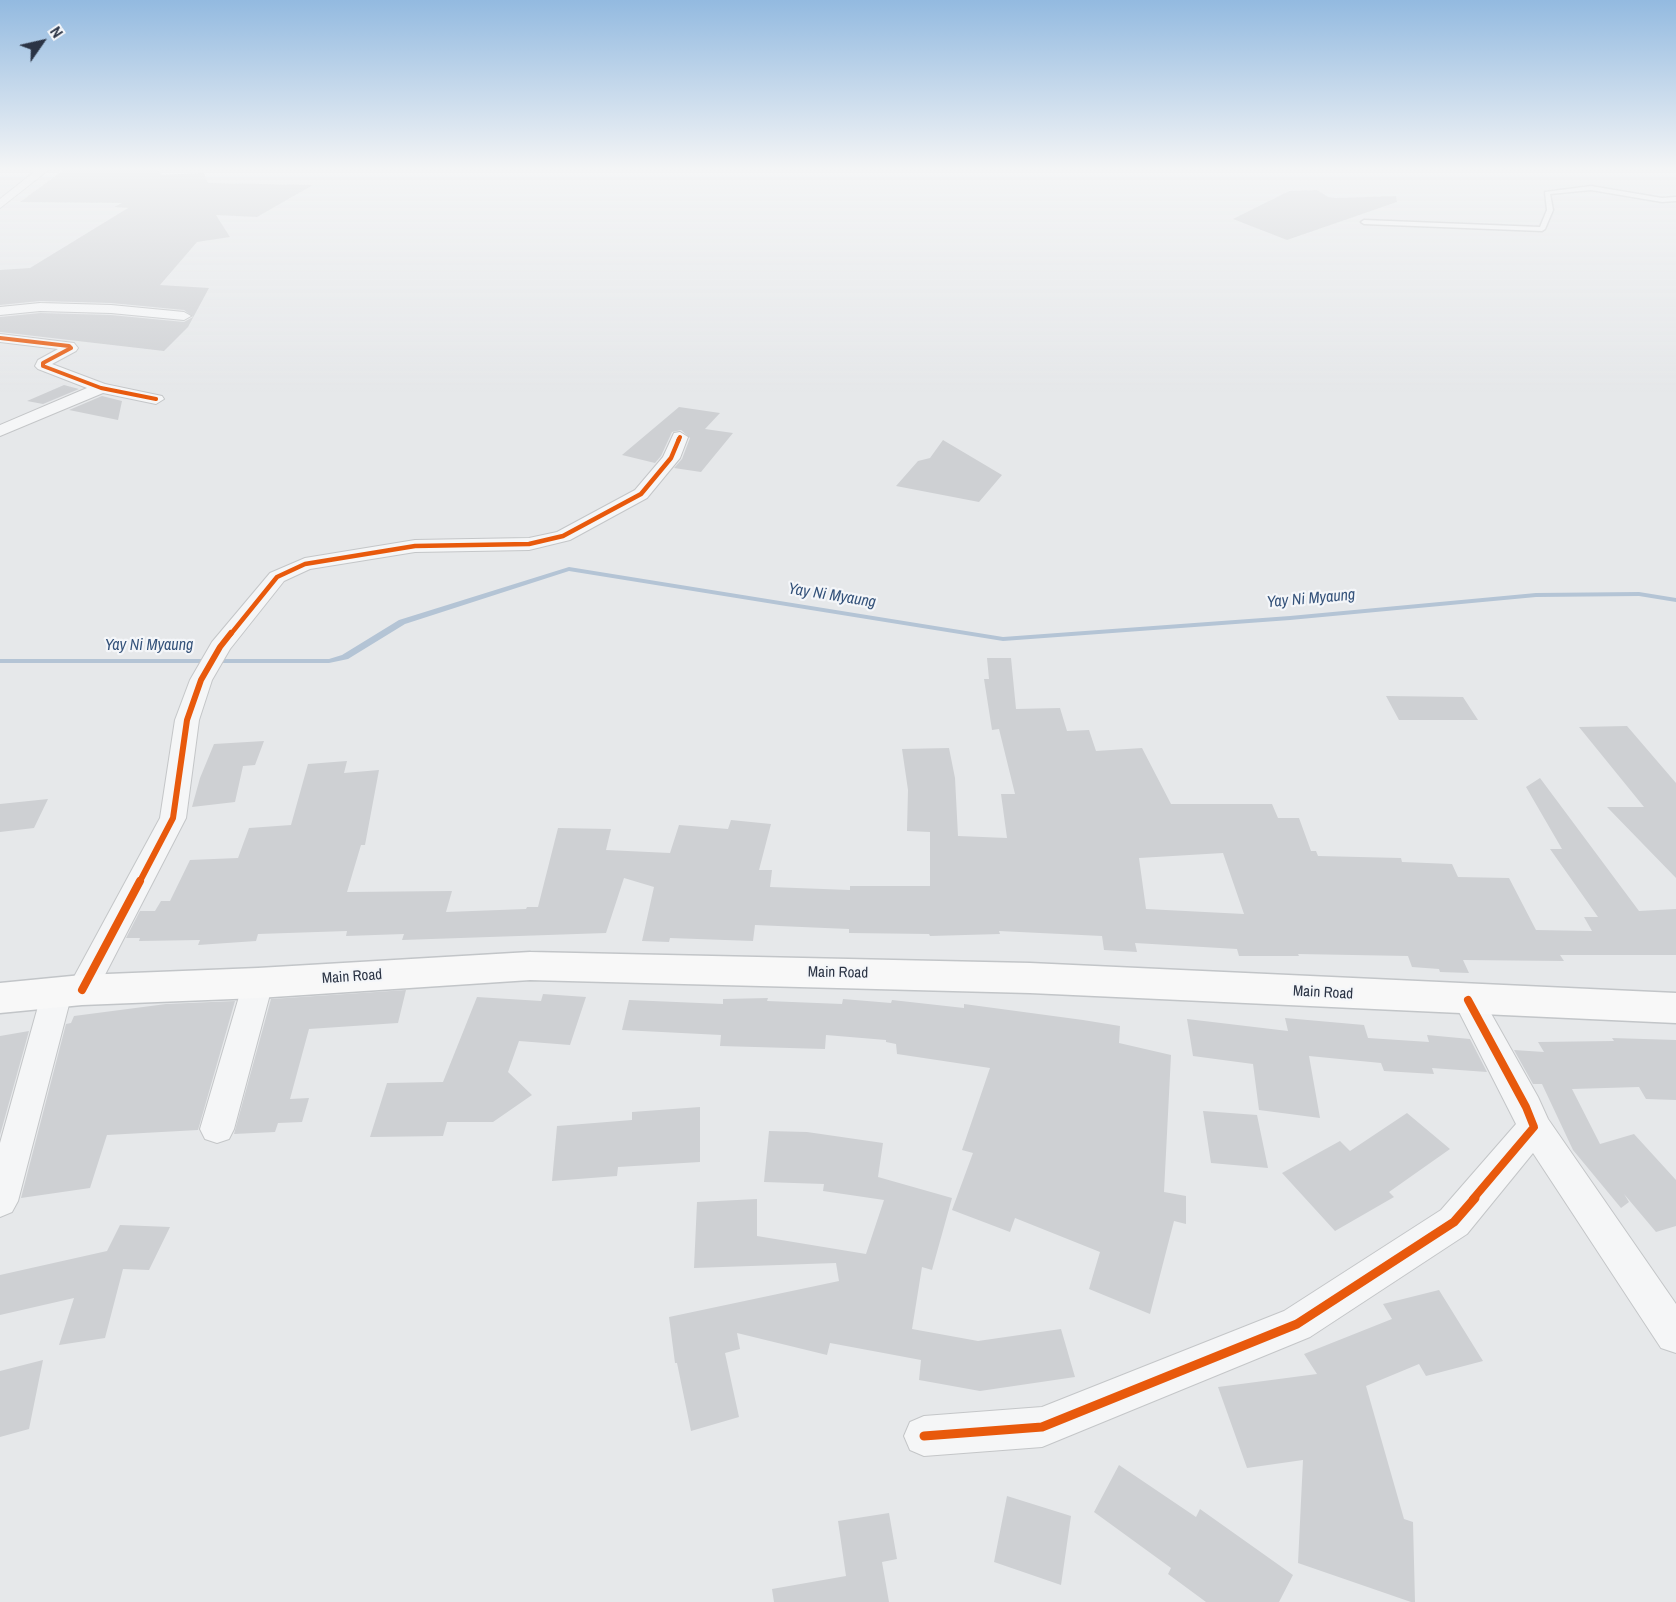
<!DOCTYPE html>
<style>
body{margin:0}
#map{position:relative;width:1676px;height:1602px;overflow:hidden;background:#e6e8ea;font-family:"Archivo Narrow",sans-serif}
canvas{display:block}
.north{position:absolute;left:12px;top:12px;width:60px;height:60px;-webkit-text-stroke:4px #f4f6f9;paint-order:stroke;rotate:56deg;font-size:16px;font-weight:700;line-height:24px;text-align:center;color:#2b3445}
.north::after{content:'';display:block;margin:auto;width:21px;height:27px;background:#2b3445;clip-path:polygon(50% 0,100% 100%,50% 72%,0 100%)}
</style>
<div id="map">
<canvas width="1676" height="1602"></canvas>
<div class="north">N</div>
</div>
<script>
const ctx = document.querySelector('canvas').getContext('2d');
ctx.lineJoin = 'round';
const poly = rows => new Path2D(rows.map(r => 'M' + r).join(''));
function fillPath(path, color) { ctx.fillStyle = color; ctx.fill(path, 'evenodd'); }
function stroke(path, color, width, dash) { ctx.strokeStyle = color; ctx.lineWidth = width; ctx.lineCap = dash ? 'butt' : 'round'; ctx.setLineDash(dash || []); ctx.stroke(path); }
function write(font, color, halo, rows, align = 'center') {
  ctx.font = font + ' "Archivo Narrow",sans-serif'; ctx.lineWidth = 4.5; ctx.setLineDash([]); ctx.textBaseline = 'middle'; ctx.strokeStyle = halo; ctx.fillStyle = color; for (const [text, x, y, turn = 0] of rows) {
    ctx.save(); ctx.translate(x, y); ctx.rotate((+turn || 0) * Math.PI / 180); ctx.textAlign = isNaN(turn) ? turn : align; if (halo) ctx.strokeText(text, 0, 0); ctx.fillText(text, 0, 0); ctx.restore();
  }
}
fillPath(poly([
 [569,567,1003,637,1290,616,1536,593,1639,592,1676,598,1676,602,1639,596,1536,597,1290,620,1003,641,569,571,405,624,348,659,329,663,0,663,0,659,329,659,342,655,399,620,569,567]
]), '#b4c4d5');
fillPath(poly([
 [66,168,156,168,162,175,204,173,208,183,313,185,257,217,216,215,230,237,197,242,160,285,209,288,188,327,164,351,0,332,0,317,40,313,111,315,184,322,193,317,184,310,111,303,40,301,0,305,0,270,30,268,128,208,114,207,122,203,20,202],
 [1317,190,1328,197,1336,198,1396,196,1397,202,1287,240,1233,219,1289,191],
 [64,385,79,389,43,404,27,401],
 [102,396,122,401,118,420,69,410],
 [679,407,720,413,705,429,733,433,701,472,674,468,682,459,690,438,681,430,672,432,661,456,655,463,622,455],
 [943,440,1002,475,979,502,896,486,918,461,930,458],
 [987,658,1011,658,1016,709,1060,708,1067,731,1089,730,1096,751,1142,748,1171,804,1272,804,1278,818,1299,818,1311,851,1316,851,1318,856,1401,858,1402,862,1452,864,1458,877,1509,878,1536,930,1592,931,1584,917,1598,917,1550,849,1562,849,1526,787,1540,778,1639,911,1676,909,1676,955,1560,955,1564,961,1463,960,1469,973,1440,972,1439,969,1412,967,1408,956,1298,954,1299,956,1239,956,1237,949,1135,943,1137,952,1104,950,1102,936,999,931,1000,934,930,936,929,934,849,933,849,929,755,925,753,941,670,938,669,942,642,941,654,887,624,878,606,933,402,940,404,934,346,936,347,931,258,934,256,941,198,945,200,940,139,941,140,938,126,938,140,911,155,911,161,901,170,901,190,860,238,858,249,828,291,825,308,764,347,761,344,773,379,770,365,845,361,845,347,892,452,891,446,912,526,909,527,907,538,907,558,828,611,829,606,850,670,853,679,825,728,829,731,820,771,824,759,870,772,870,770,887,850,890,850,886,930,886,930,832,907,831,908,790,902,749,949,748,955,778,958,836,1007,838,1001,794,1015,794,999,729,992,730,984,679,989,679],
 [1223,853,1244,914,1146,909,1139,858],
 [1386,696,1463,697,1478,720,1399,720],
 [1627,726,1676,783,1676,878,1607,807,1644,807,1579,727],
 [264,741,255,765,243,766,235,802,192,807,200,778,214,744],
 [48,799,34,828,0,832,0,804],
 [406,990,398,1023,309,1029,290,1099,309,1098,302,1122,278,1123,275,1132,234,1134,271,999],
 [543,994,586,997,570,1045,519,1041,508,1072,532,1095,493,1122,447,1122,443,1136,370,1137,387,1083,443,1082,477,997,541,1001],
 [768,998,767,1001,842,1004,843,999,891,1003,892,1000,964,1008,964,1004,1083,1020,1120,1026,1119,1043,1171,1055,1164,1192,1186,1196,1186,1224,1174,1221,1150,1314,1089,1289,1100,1252,1015,1218,1010,1232,952,1210,973,1153,962,1150,990,1068,897,1054,896,1044,886,1042,886,1040,826,1035,825,1049,720,1046,721,1035,622,1030,629,1000,723,1004,723,999],
 [235,1001,198,1130,107,1135,90,1188,21,1198,66,1024,71,1023,74,1016,166,1004],
 [1285,1018,1364,1025,1368,1038,1429,1042,1427,1035,1470,1039,1487,1072,1432,1068,1434,1074,1384,1071,1381,1063,1309,1056,1320,1118,1259,1110,1253,1064,1193,1056,1187,1019,1288,1031],
 [29,1031,0,1135,0,1036],
 [1612,1038,1676,1040,1676,1100,1646,1099,1639,1087,1572,1089,1600,1144,1634,1134,1676,1180,1676,1226,1656,1232,1624,1194,1629,1202,1621,1208,1573,1150,1542,1084,1533,1084,1514,1050,1544,1052,1538,1042,1614,1041],
 [700,1107,700,1162,618,1167,617,1176,552,1181,557,1126,632,1120,632,1112],
 [1203,1111,1257,1115,1268,1168,1211,1163],
 [1407,1113,1450,1149,1389,1192,1394,1197,1335,1231,1282,1173,1340,1141,1350,1151],
 [769,1131,807,1132,883,1143,878,1177,952,1198,932,1270,922,1267,912,1329,978,1341,1061,1329,1075,1377,980,1391,919,1380,921,1360,830,1343,827,1355,737,1333,740,1349,725,1353,739,1417,691,1431,677,1363,675,1363,669,1317,839,1281,836,1263,694,1268,697,1202,757,1199,757,1236,866,1254,884,1200,823,1191,824,1184,764,1182],
 [120,1225,170,1227,149,1270,123,1269,105,1338,59,1345,74,1298,0,1315,0,1275,107,1251],
 [1439,1290,1483,1361,1426,1376,1419,1364,1366,1386,1404,1519,1413,1522,1415,1602,1411,1602,1298,1563,1303,1460,1247,1468,1218,1387,1317,1374,1304,1354,1392,1319,1383,1304],
 [43,1360,29,1429,0,1437,0,1371],
 [1119,1465,1196,1517,1200,1509,1293,1575,1279,1602,1206,1602,1168,1574,1171,1568,1094,1512],
 [1007,1496,1071,1516,1061,1585,994,1562],
 [889,1513,897,1559,882,1562,889,1602,774,1602,772,1589,846,1576,838,1521]
]), '#ced0d3');
const lane = poly([
 [1591,186,1662,198,1676,197,1676,201,1662,202,1591,190,1550,194,1553,210,1545,229,1542,231,1364,224,1361,222,1364,220,1540,227,1547,210,1545,192,1591,186]
]);
const street = poly([
 [39,168,51,168,0,208,0,199,39,168],
 [40,303,111,305,184,312,191,316,184,320,111,313,40,311,0,315,0,307,40,303],
 [0,334,74,343,78,348,76,351,52,364,105,384,162,396,164,399,156,404,103,393,0,436,0,425,87,388,38,369,35,366,38,360,58,349,0,342,0,334],
 [680,432,688,437,680,458,647,498,570,540,529,550,415,552,310,569,284,581,230,649,212,680,199,720,186,818,93,998,82,1002,71,997,18,1201,12,1212,0,1217,0,1143,42,992,46,984,57,980,69,986,160,818,175,720,190,680,212,642,270,573,305,558,415,540,529,538,557,532,635,490,663,457,674,433,680,432],
 [258,972,269,975,273,983,234,1129,229,1139,217,1143,205,1139,200,1129,243,983,247,975,258,972],
 [1468,988,1479,992,1538,1097,1548,1119,1676,1304,1676,1353,1661,1348,1533,1153,1467,1234,1310,1337,1042,1447,924,1456,910,1450,904,1436,910,1422,924,1416,1042,1407,1284,1311,1441,1210,1516,1124,1453,1000,1457,992,1468,988]
]);
const primary = poly([
 [530,952,1030,963,1676,993,1676,1023,1030,993,530,980,258,998,82,1005,0,1013,0,983,82,975,258,968,530,952]
]);
stroke(lane, '#c4c6c8', 3);
stroke(street, '#c4c6c8', 2);
stroke(primary, '#c2c5c8', 3);
fillPath(lane, '#f5f6f7');
fillPath(street, '#f5f6f7');
fillPath(primary, '#f8f8f8');
stroke(poly([
 [0,338,69,346,71,348,43,363,43,366,101,388,156,399],
 [678,441,680,437]
]), '#e8590c', 4);
stroke(poly([
 [230,635,277,577,305,564,415,546,529,544,563,536,641,494,671,458,679,439]
]), '#e8590c', 4.5);
stroke(poly([
 [139,883,173,818,187,720,201,680,220,647,231,633]
]), '#e8590c', 6);
stroke(poly([
 [82,990,140,881],
 [1468,1000,1526,1107,1534,1127,1473,1199]
]), '#e8590c', 8);
stroke(poly([
 [924,1436,1042,1427,1297,1324,1454,1222,1475,1198]
]), '#e8590c', 9);
const sky = ctx.createLinearGradient(0, 0, 0, 392);
sky.addColorStop(0, '#93bae0');
sky.addColorStop(0.43, '#f4f5f6');
sky.addColorStop(1, '#f4f5f600');
ctx.fillStyle = sky;
ctx.fillRect(0, 0, 1676, 392);
write('15px', '#2b3445', '#f4f6f9', [
 ["Main Road",838,973,1],
 ["Main Road",352,977,-4],
 ["Main Road",1323,993,3]
]);
write('italic 16px', '#34527a', '#f4f6f9', [
 ["Yay Ni Myaung",832,596,9],
 ["Yay Ni Myaung",1311,599,-5],
 ["Yay Ni Myaung",149,646]
]);
</script>
